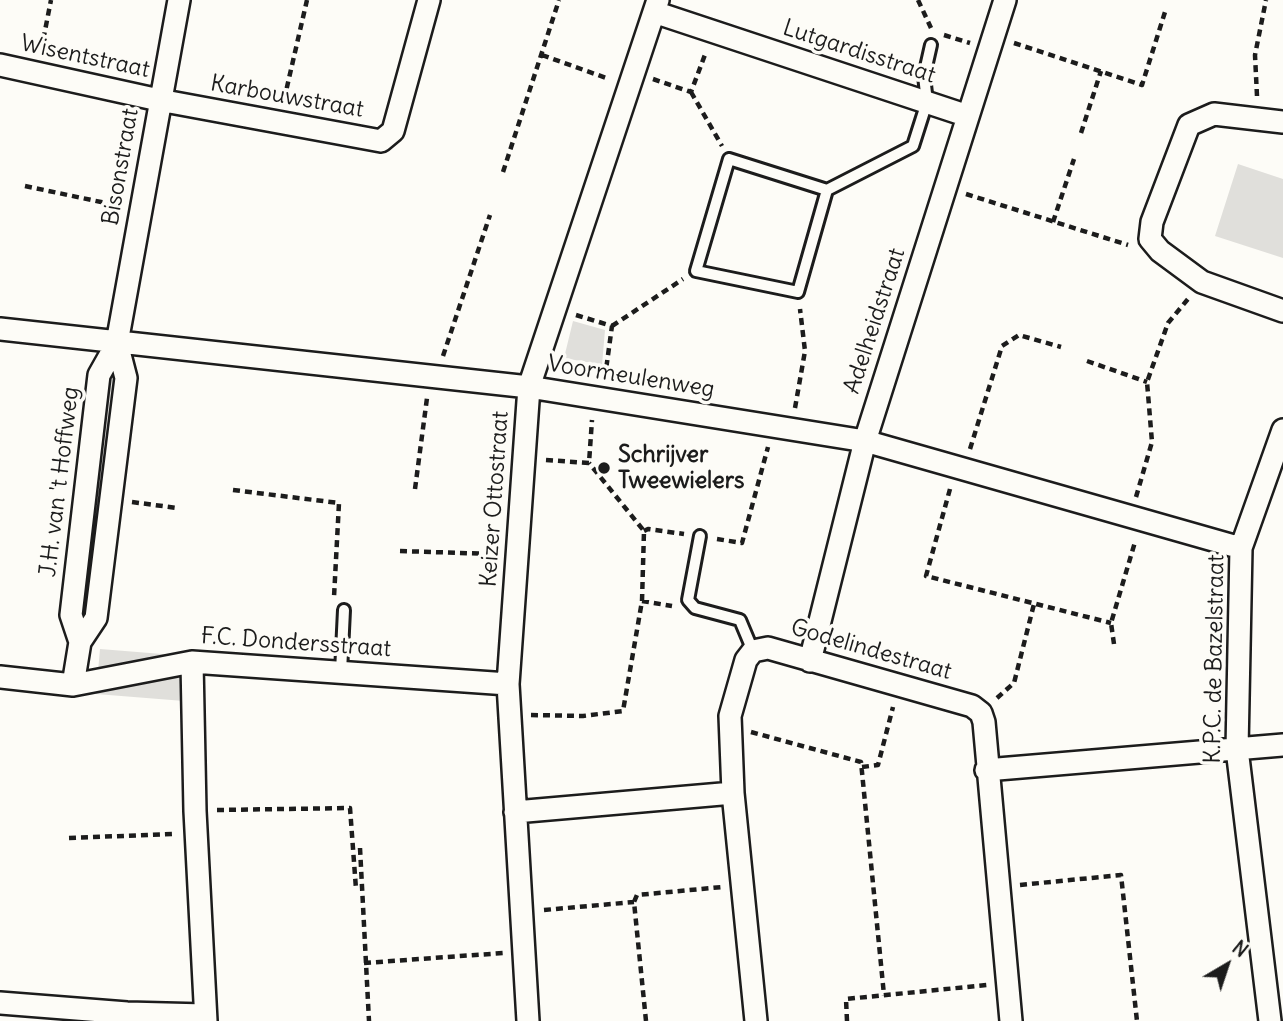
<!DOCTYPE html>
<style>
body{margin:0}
#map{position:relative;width:1283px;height:1021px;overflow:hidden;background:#fdfcf7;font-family:Delius,sans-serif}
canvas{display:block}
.north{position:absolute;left:1192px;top:930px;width:70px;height:70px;-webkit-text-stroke:5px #fdfcf7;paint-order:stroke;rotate:39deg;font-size:19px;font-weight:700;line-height:28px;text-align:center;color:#1c1c1c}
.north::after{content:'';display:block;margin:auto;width:24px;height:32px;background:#1c1c1c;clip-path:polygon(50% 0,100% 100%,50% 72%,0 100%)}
</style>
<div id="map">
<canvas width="1283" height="1021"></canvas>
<div class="north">N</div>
</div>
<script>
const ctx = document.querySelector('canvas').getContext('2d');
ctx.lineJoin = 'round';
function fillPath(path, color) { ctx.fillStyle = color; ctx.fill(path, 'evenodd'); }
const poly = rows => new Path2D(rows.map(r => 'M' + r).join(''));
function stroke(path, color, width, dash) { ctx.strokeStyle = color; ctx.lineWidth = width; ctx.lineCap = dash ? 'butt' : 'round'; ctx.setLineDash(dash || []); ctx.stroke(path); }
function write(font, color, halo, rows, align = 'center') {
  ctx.font = font + ' Delius,sans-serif'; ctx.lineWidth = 7; ctx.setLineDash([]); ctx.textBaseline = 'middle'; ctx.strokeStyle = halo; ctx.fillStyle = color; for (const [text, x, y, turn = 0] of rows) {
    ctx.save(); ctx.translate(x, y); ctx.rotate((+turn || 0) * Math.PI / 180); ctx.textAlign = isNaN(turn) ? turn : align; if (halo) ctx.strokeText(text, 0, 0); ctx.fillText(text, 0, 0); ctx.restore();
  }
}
fillPath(poly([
 [1238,164,1283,179,1283,258,1215,236],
 [573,321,605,330,602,365,564,358],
 [112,372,118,377,89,618,78,620,105,376],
 [100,649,187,656,184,701,96,694]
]), '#e0dfdb');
const lane = poly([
 [729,159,827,190,798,292,696,271,729,159],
 [827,190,913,146,927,102,924,76,931,45],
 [700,536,688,600,695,608,740,620,753,651],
 [341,672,344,610]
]);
const street = poly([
 [654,12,968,116],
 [0,65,159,100,381,141,393,131,429,0],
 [1283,122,1214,114,1189,125,1152,222,1150,239,1160,251,1202,282,1283,311],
 [0,329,529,387,865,441,1241,548],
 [80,642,71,615,99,375,117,343,179,0],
 [810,661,865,441,1005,0],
 [192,662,195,811,206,1021],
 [0,677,73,685,192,662,508,684],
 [73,685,80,642,96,618,126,378,117,343],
 [986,770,1283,745],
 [733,793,756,1021],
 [515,812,733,793,730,716,746,660,753,651,768,648,972,706,981,713,984,722,1011,1021],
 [0,1003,127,1013,205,1015],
 [528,1021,508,684,529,387,658,0],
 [1270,1021,1237,749,1241,548,1283,430]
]);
stroke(lane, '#1c1c1c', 16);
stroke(street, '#1c1c1c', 26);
stroke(poly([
 [918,0,931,28],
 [944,35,970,43],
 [1014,43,1142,85,1165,12],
 [41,51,51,0],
 [542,55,609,79],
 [653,79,691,92,706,52],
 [691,92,722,146],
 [1257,96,1255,55,1266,0],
 [284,100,307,0],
 [1081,133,1101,71],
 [503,172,559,0],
 [25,186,120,206],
 [966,194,1128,245],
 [1053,222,1074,159],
 [576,315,612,326,605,377],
 [612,326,683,279],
 [443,356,490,215],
 [1087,361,1147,382],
 [795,408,805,351,800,309],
 [970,449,1002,346,1019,335,1061,347],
 [546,460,589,463,592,420],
 [415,489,427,398],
 [950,489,926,576,1111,623],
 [233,490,339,503,334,597],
 [1136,497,1152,442,1147,382,1168,323,1188,299],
 [132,502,177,508],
 [644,531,648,529,684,534],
 [717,539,742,543,768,447],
 [400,551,494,554],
 [642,601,672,606],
 [1114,644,1111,623,1135,542],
 [997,698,1014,683,1034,604],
 [531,715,583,716,623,711,642,601,644,531,589,463],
 [751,732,861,762,884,995],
 [862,767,878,765,893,707],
 [217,810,350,808,356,889],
 [69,838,173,834],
 [360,848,369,1021],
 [1020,885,1121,875,1137,1021],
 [544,910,634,902],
 [364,963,503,953],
 [646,1021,634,902,637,895,722,887],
 [847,1021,846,999,987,985]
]), '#1c1c1c', 4.5, [7, 5]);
stroke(lane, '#fdfcf7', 10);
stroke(street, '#fdfcf7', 21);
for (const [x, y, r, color] of [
 [604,468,7,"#1c1c1c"]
]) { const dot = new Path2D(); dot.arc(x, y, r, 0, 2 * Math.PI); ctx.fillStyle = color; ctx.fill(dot); stroke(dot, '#fdfcf7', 2.5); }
write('23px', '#1c1c1c', '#fdfcf7', [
 ["Lutgardisstraat",859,52,18],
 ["Wisentstraat",85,57,12],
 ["Karbouwstraat",287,97,10],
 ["Bisonstraat",121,167,-80],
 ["Adelheidstraat",875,321,-72],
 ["Voormeulenweg",631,377,9],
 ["J.H. van 't Hoffweg",60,482,-83],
 ["Keizer Ottostraat",495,499,-86],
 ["F.C. Dondersstraat",296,643,4],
 ["Godelindestraat",871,650,16],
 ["K.P.C. de Bazelstraat",1215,659,-89]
]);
write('bold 23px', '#1c1c1c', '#fdfcf7', [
 ["Schrijver",618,455],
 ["Tweewielers",618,481]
], 'left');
</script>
